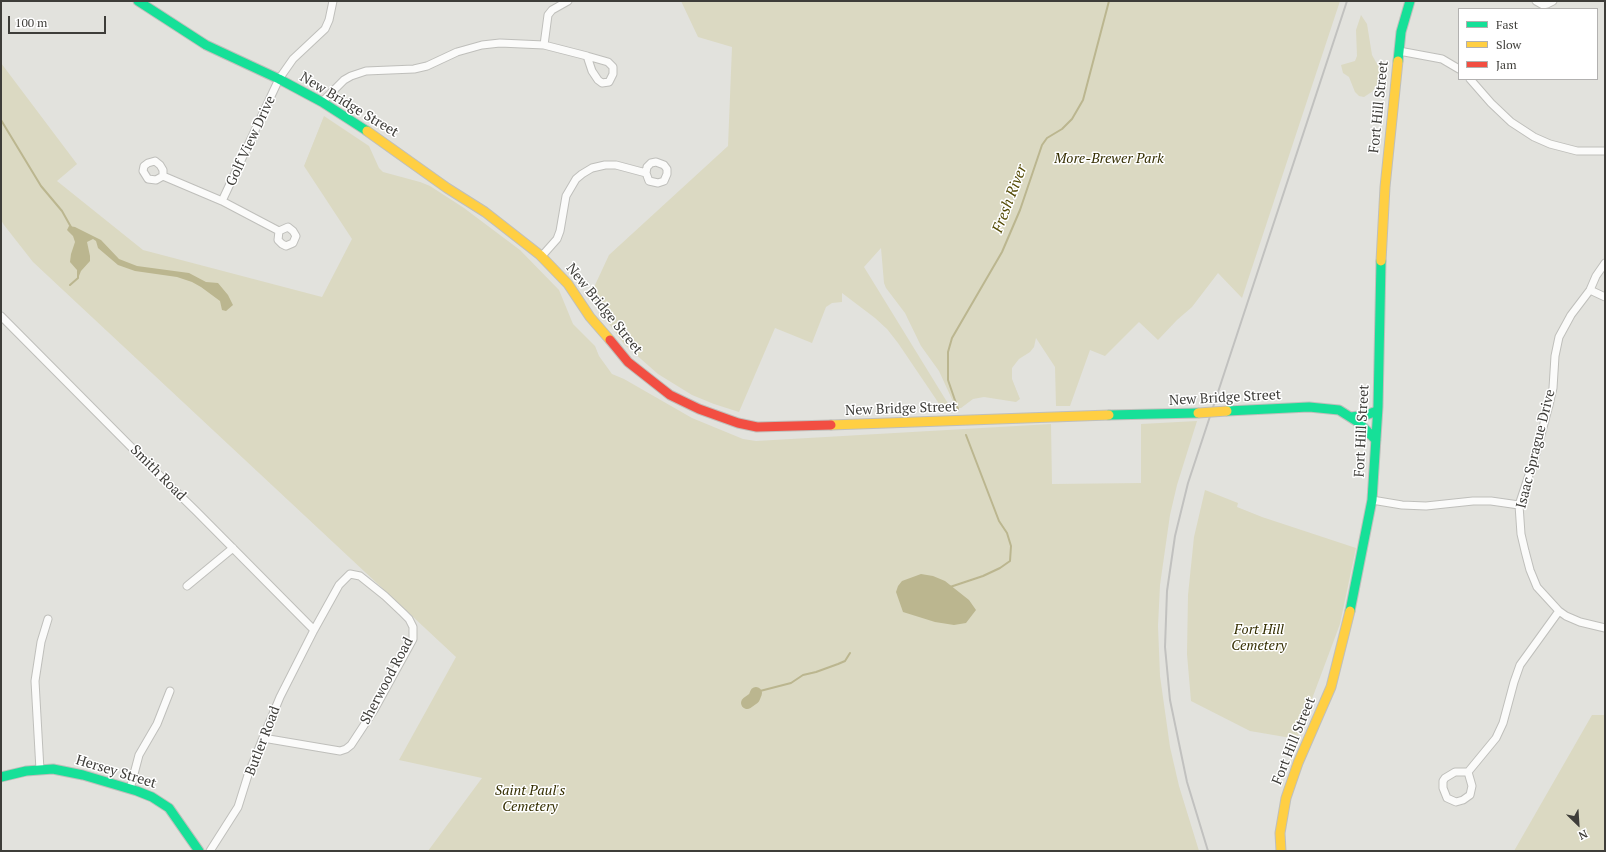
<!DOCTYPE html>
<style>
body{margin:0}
#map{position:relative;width:1606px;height:852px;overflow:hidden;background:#e2e2dd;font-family:"PT Serif",serif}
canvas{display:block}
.frame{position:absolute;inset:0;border:2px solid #3e3d39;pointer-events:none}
.legend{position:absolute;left:1458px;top:8px;width:140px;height:72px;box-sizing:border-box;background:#fff;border:1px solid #b2b1b0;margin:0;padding:5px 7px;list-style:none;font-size:12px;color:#3e3d39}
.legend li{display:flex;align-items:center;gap:8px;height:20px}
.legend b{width:20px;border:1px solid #b2b1b0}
.north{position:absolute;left:1558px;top:804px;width:40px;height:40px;-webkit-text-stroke:3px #fff;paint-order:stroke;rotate:155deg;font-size:11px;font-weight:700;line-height:16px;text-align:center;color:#3e3d39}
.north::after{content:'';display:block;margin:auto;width:14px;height:18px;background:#3e3d39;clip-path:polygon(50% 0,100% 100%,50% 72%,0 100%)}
.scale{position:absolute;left:8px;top:16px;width:98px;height:18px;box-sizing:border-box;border:2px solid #3e3d39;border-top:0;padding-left:5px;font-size:12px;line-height:14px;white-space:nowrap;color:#3e3d39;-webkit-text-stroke:3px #fff;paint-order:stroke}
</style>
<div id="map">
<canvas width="1606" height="852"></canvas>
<div class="frame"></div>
<ul class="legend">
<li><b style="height:5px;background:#16e098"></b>Fast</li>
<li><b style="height:5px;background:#ffcf43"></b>Slow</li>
<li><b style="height:5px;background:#f24e42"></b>Jam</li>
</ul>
<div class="north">N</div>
<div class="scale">100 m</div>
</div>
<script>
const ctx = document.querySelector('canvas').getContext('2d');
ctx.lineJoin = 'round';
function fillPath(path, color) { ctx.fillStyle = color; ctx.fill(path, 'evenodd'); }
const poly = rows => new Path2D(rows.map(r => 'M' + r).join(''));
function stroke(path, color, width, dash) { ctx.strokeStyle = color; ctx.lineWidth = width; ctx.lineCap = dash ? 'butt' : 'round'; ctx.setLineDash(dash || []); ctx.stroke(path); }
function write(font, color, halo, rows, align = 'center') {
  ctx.font = font + ' "PT Serif",serif'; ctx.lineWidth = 3; ctx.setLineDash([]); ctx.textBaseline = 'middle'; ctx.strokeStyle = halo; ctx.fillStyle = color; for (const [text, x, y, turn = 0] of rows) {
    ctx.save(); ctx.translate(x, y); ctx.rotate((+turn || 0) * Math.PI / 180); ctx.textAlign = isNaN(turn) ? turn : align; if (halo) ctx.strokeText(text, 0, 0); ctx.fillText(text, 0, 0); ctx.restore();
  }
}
fillPath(poly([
 [681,1,1340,1,1242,298,1218,273,1192,307,1177,320,1158,340,1139,322,1105,356,1090,350,1070,406,1056,406,1055,367,1036,338,1034,347,1030,352,1019,359,1012,368,1012,379,1020,399,1016,402,984,397,973,399,961,408,956,408,939,371,921,346,905,313,886,288,884,283,881,248,864,267,952,410,944,411,898,343,887,329,875,318,842,293,842,302,832,303,826,307,812,343,775,328,739,412,714,404,692,395,658,374,625,345,589,298,609,255,728,146,732,47,698,37],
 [1361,15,1367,24,1372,55,1381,71,1381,77,1373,91,1364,97,1359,96,1355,92,1349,77,1343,73,1341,65,1355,61,1357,56,1356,30],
 [1,63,77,164,57,181,143,250,322,297,352,239,304,166,324,116,369,146,379,168,383,172,420,182,430,186,464,208,520,250,559,290,573,324,595,346,599,356,612,374,624,379,692,418,743,439,756,441,1051,424,1052,484,1141,483,1141,424,1197,421,1177,485,1170,515,1160,585,1158,626,1160,676,1170,747,1179,786,1199,851,428,851,482,778,399,760,456,657,33,262,4,225,1,220],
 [1205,490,1238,503,1237,507,1262,517,1356,548,1340,624,1297,739,1250,731,1191,701,1187,654,1188,595,1194,537],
 [1592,715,1605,715,1605,851,1514,851]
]), '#dbd9c2');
fillPath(poly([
 [69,226,75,227,101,240,119,259,137,266,189,273,206,282,218,283,228,295,233,305,226,311,222,310,220,301,201,287,192,282,177,277,135,271,118,265,98,248,96,241,93,239,87,242,90,256,90,261,81,271,79,276,77,270,70,262,71,254,75,242,73,236,67,230],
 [921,574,933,576,945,581,969,600,976,610,966,623,954,625,935,622,903,612,896,592,898,586,902,581]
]), '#bbb68f');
stroke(poly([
 [1,120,41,186,62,211,71,227],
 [70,285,78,278,78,271],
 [958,409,948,380,948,352,952,338,1002,252,1020,210,1042,145,1047,138,1062,129,1072,119,1083,100,1109,1],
 [950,587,983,576,1000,568,1010,561,1011,546,1007,533,999,521,966,435],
 [760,691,791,683,803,675,816,672,838,664,845,661,850,653]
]), '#bbb68f', 2);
stroke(poly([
 [747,703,754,698,756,693]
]), '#bbb68f', 12);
const street = poly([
 [1536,1,1543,5,1547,4,1553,1],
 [544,45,548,15,552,10,568,1],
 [1399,51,1442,59,1459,69],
 [1470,79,1491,103,1511,122,1534,137,1550,144,1577,151,1605,151],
 [322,102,344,80,351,76,366,71,414,69,427,66,457,52,482,45,500,43,544,45,587,56,592,71,598,80,602,83,609,82,613,74,613,67,608,62,587,56],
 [163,176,163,170,160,165,155,161,148,163,144,166,143,171,148,179,156,180,163,176,222,201],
 [279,231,278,240,282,244,286,246,293,243,296,236,293,231,288,227,279,231,222,201,279,79,293,59,325,29,329,20,333,1],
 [541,257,557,239,560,231,566,196,576,179,582,174,592,168,605,165,616,165,646,173,649,181,658,183,664,181,667,174,667,169,664,165,656,162,651,163,647,167,646,173],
 [1605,263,1596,276,1590,290,1571,315,1559,337,1555,356,1553,388,1549,405,1535,457,1519,505,1521,534,1525,551,1530,570,1537,587,1559,611,1566,616,1580,622,1605,628],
 [1590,290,1605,297],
 [1,316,149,465,196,511,314,630],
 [1372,500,1402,505,1426,506,1473,501,1491,501,1519,505],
 [187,586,233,548],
 [40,770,35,681,41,642,48,619],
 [1468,772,1472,786,1470,795,1463,800,1456,802,1447,798,1443,788,1443,781,1445,778,1455,772,1468,772,1496,738,1503,723,1514,682,1520,665,1559,611],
 [130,789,139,755,157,724,170,691],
 [210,851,238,807,248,775,263,738,280,697,314,630,339,585,350,574,360,576,385,596,403,613,409,619,413,627,413,639,374,710,351,745,346,749,340,751,263,738]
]);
const fast = poly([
 [138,1,206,45,279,79,322,102,367,131],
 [1398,61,1401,32,1410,1],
 [1227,411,1309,407,1339,410,1358,422,1376,440],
 [1109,415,1198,413],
 [1351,417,1366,415,1377,411],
 [1350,611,1372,500,1378,407,1381,261],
 [1,777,26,771,53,769,83,775,137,791,152,797,169,808,199,851]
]);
const slow = poly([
 [367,131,447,188,485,212,540,255,568,284,590,317,610,340],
 [1381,261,1385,187,1398,61],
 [831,425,1109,415],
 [1281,851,1280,833,1286,798,1298,763,1331,687,1350,611]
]);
const jam = poly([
 [610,340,628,362,670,395,699,409,738,423,757,427,831,425]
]);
stroke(street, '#bfbfbb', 9);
stroke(fast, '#bfbfbb', 11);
stroke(slow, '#bfbfbb', 11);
stroke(jam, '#bfbfbb', 11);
stroke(street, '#fbfbfa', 7);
stroke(fast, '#16e098', 9);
stroke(slow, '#ffcf43', 9);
stroke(jam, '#f24e42', 9);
stroke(poly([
 [1208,851,1187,782,1170,700,1165,647,1167,591,1175,536,1188,483,1347,1]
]), '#c1c1bf', 2);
const slowBridge = poly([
 [1198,413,1227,411]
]);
stroke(slowBridge, '#bfbfbb', 11, []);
stroke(slowBridge, '#ffcf43', 9);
write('14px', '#3e3d39', '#fff', [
 ["New Bridge Street",349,105,31],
 ["Fort Hill Street",1379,107,-84],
 ["Golf View Drive",251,141,-65],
 ["New Bridge Street",604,309,51],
 ["New Bridge Street",1225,398,-3],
 ["New Bridge Street",901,409,-2],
 ["Fort Hill Street",1362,431,-87],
 ["Isaac Sprague Drive",1536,449,-76],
 ["Smith Road",158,473,45],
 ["Sherwood Road",387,681,-62],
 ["Butler Road",263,741,-69],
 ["Fort Hill Street",1294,741,-68],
 ["Hersey Street",116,772,17]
]);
write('italic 14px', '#342e00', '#fff', [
 ["More-Brewer Park",1109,159],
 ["Fort Hill",1259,630],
 ["Cemetery",1259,646],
 ["Saint Paul's",530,791],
 ["Cemetery",530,807]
]);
write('italic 15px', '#534a04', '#fff', [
 ["Fresh River",1010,199,-69]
]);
</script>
